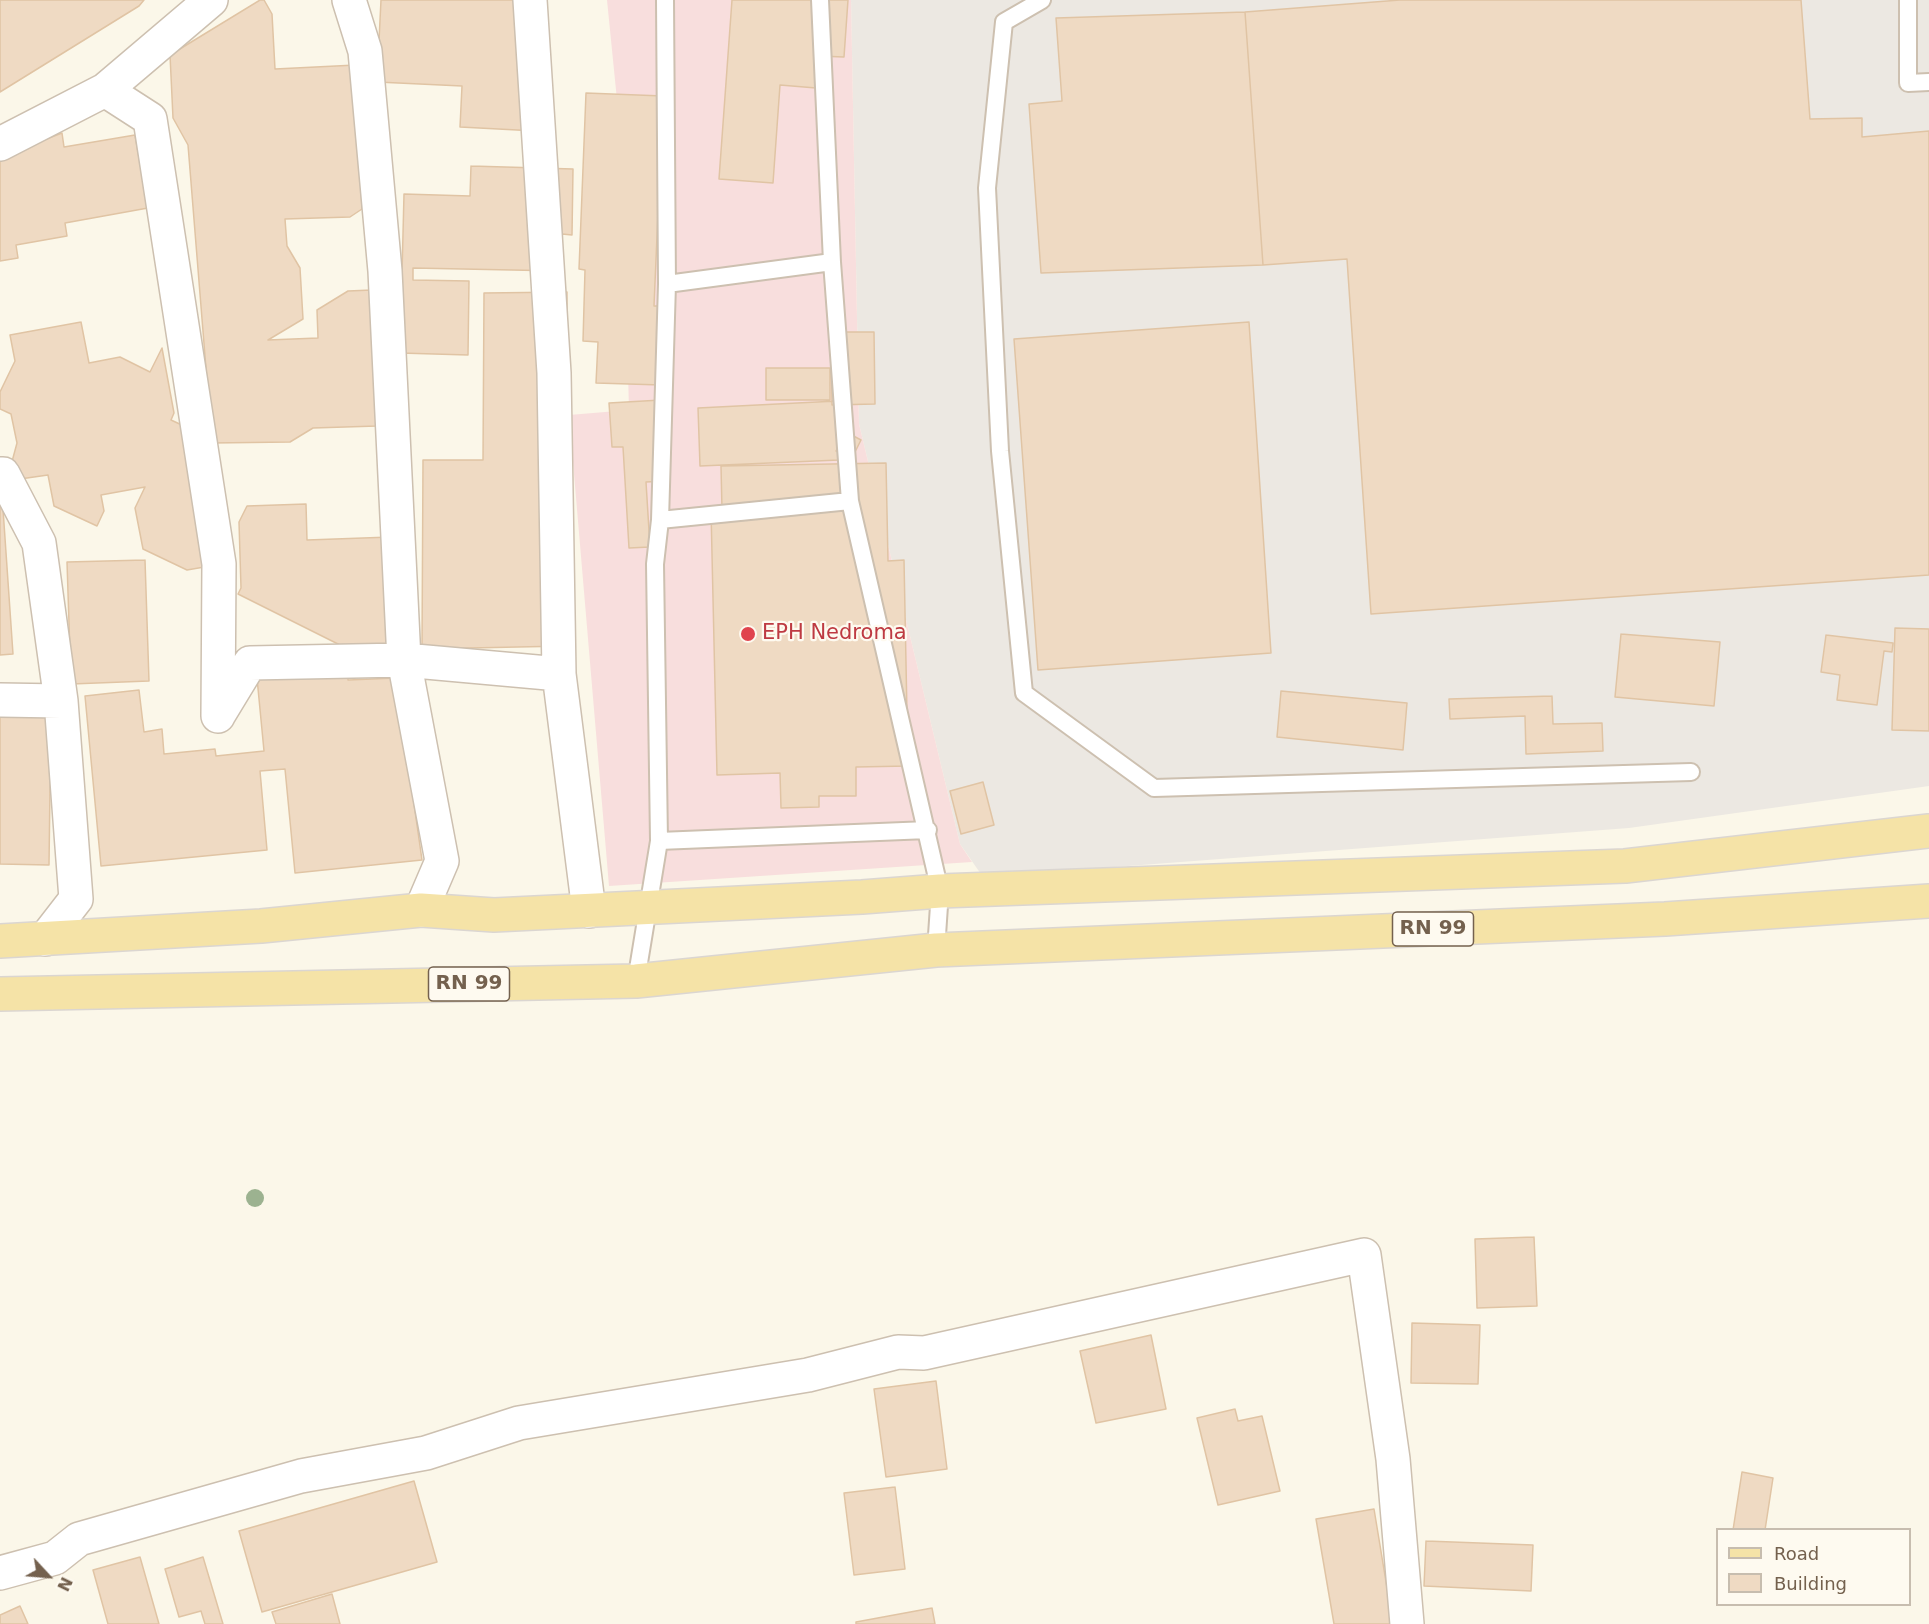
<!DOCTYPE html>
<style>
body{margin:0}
#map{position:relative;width:1929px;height:1624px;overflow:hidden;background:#fbf7e9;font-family:"DejaVu Sans",sans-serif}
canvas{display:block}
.legend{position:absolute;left:1716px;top:1528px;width:195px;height:78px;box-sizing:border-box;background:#fefaf0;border:2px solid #c7bdaf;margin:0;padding:8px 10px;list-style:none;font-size:18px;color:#74614e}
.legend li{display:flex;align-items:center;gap:12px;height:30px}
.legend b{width:30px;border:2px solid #c7bdaf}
.north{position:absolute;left:18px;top:1546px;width:60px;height:60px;-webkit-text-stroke:4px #fefaf0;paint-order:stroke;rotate:116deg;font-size:16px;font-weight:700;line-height:24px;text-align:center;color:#74614e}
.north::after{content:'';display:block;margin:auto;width:21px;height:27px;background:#74614e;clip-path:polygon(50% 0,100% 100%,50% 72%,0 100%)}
</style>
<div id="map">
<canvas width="1929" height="1624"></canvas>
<ul class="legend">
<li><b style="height:8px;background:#f5e3a7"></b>Road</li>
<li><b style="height:16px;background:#efdac3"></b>Building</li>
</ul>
<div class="north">N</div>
</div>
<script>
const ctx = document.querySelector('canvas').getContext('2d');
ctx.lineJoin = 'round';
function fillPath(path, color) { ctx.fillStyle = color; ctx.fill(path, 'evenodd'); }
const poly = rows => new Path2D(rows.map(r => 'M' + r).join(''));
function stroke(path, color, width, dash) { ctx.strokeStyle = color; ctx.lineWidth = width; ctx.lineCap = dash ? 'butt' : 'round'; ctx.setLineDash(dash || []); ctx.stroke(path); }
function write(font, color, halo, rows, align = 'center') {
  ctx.font = font + ' "DejaVu Sans",sans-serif'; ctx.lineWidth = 4.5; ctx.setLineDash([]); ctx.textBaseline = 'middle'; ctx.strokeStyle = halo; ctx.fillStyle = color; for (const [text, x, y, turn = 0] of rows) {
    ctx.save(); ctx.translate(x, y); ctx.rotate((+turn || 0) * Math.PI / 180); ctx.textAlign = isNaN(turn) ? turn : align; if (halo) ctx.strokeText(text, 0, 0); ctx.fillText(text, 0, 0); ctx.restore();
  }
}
fillPath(poly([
 [851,0,1929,0,1929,786,1629,828,983,877,960,844,859,424]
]), '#ece8e2');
fillPath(poly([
 [607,0,851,0,859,424,960,844,972,862,609,886,569,415,629,410,622,150]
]), '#f8dedd');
const building = poly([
 [0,0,144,0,139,6,0,92,0,0],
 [260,0,264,0,272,14,275,69,356,65,362,209,350,217,285,219,287,246,300,268,303,319,268,340,318,338,317,310,348,291,372,290,377,426,313,428,290,442,212,443,188,145,173,118,170,55,260,0],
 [381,0,543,0,536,131,460,127,462,86,377,82,381,0],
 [732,0,848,0,844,57,818,56,816,88,780,85,773,183,719,179,732,0],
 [1400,0,1801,0,1810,119,1862,118,1862,137,1929,131,1929,575,1371,614,1347,259,1263,265,1245,12,1400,0],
 [1245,12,1263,265,1041,273,1029,104,1062,101,1056,18,1245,12],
 [586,93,663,96,654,306,664,306,661,385,596,383,598,342,583,341,585,270,579,269,586,93],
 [62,133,64,147,135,135,148,208,65,223,67,236,16,245,18,258,0,261,0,157,62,133],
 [471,166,573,169,572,235,562,234,561,271,413,268,413,280,469,281,468,355,400,353,404,194,470,196,471,166],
 [567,292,566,646,422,649,423,460,483,460,484,293,567,292],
 [81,322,89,363,120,357,150,372,162,348,174,413,171,420,184,426,210,566,187,570,143,549,135,508,145,487,101,495,104,511,97,526,54,506,48,475,13,480,10,469,17,443,11,414,0,409,0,392,15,361,10,335,81,322],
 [1249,322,1271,653,1038,670,1014,339,1249,322],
 [831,332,874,332,875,404,832,405,831,332],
 [766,368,830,368,830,400,766,400,766,368],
 [661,400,665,481,646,482,650,547,629,548,623,447,612,447,609,403,661,400],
 [837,401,839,460,700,466,698,408,837,401],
 [846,432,861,440,852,458,836,451,846,432],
 [886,463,888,561,904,560,908,766,856,767,856,796,819,796,819,807,781,808,780,773,717,775,711,510,722,510,721,466,886,463],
 [1,480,13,654,0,655,0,480,1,480],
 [306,504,307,540,391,537,393,644,340,645,238,594,241,588,239,522,247,506,306,504],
 [145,560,149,681,71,684,67,562,145,560],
 [1895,628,1929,629,1929,731,1892,730,1895,628],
 [1621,634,1720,642,1714,706,1615,697,1621,634],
 [1826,635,1893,643,1892,652,1884,651,1877,705,1837,700,1840,675,1821,672,1826,635],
 [347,669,348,680,396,678,422,860,295,873,285,769,260,771,267,850,101,866,85,696,139,690,144,732,162,729,164,754,215,749,216,756,264,751,257,678,347,669],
 [1281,691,1407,703,1403,750,1277,737,1281,691],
 [1552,696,1553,724,1602,723,1603,751,1526,754,1525,716,1450,719,1449,699,1552,696],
 [0,712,51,712,49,865,0,864,0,712],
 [983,782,994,825,961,834,950,791,983,782],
 [1534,1237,1537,1306,1477,1308,1475,1239,1534,1237],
 [1412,1323,1480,1325,1478,1384,1411,1383,1412,1323],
 [1151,1335,1166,1409,1096,1423,1080,1351,1151,1335],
 [936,1381,947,1469,886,1477,874,1389,936,1381],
 [1235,1409,1238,1421,1262,1416,1280,1491,1218,1505,1197,1418,1235,1409],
 [1742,1472,1773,1478,1765,1530,1733,1530,1742,1472],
 [414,1481,437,1562,262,1612,239,1531,414,1481],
 [895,1487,905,1569,854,1575,844,1493,895,1487],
 [1374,1509,1393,1624,1334,1624,1316,1519,1374,1509],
 [1426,1541,1533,1545,1531,1591,1424,1586,1426,1541],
 [140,1557,159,1624,108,1624,93,1570,140,1557],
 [203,1557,223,1624,205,1624,201,1611,179,1617,165,1569,203,1557],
 [332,1594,340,1624,276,1624,272,1612,332,1594],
 [20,1606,28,1624,0,1624,0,1615,20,1606],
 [932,1608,935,1624,856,1624,856,1622,932,1608]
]);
fillPath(building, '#efdac3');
stroke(building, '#e0c4a4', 1.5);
const lane = poly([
 [820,0,832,262,850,501,940,891,936,950],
 [1042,0,1004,22,987,188,1000,451,1024,693,1154,788,1691,772],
 [1908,0,1908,83,1929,82],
 [667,284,832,262],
 [660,520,667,284,665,0],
 [659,841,928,830],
 [636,981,659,841,655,564,660,520,850,501]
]);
const street = poly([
 [349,0,365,51,385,271,404,660,442,861,421,910],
 [530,0,554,373,559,674,589,911],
 [105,90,150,119,219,564,218,716],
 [0,144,105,90,211,0],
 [0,474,3,474,39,543,61,701,76,899,45,939],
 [0,700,61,701],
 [219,714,250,663,404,660,559,674],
 [0,1573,55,1558,79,1539,301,1476,426,1453,519,1423,808,1375,898,1352,924,1353,1364,1255,1393,1459,1407,1624]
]);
const primary = poly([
 [0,941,261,926,421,910,494,915,862,897,940,891,1625,866,1929,831],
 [0,994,636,981,936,950,1665,919,1929,901]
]);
stroke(lane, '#cdc0b0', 20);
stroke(street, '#cdc0b0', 36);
stroke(primary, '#dbd6d1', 36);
stroke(lane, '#fff', 16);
stroke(street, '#fff', 33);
stroke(primary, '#f5e3a7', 33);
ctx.fillStyle = '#9cb290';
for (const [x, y] of [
 [255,1198]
]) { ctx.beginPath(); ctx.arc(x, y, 9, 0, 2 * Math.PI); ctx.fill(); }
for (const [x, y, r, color] of [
 [748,634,8,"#e0444e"]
]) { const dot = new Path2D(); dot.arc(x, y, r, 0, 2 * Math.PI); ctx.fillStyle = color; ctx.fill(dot); stroke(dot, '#fefaf0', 2); }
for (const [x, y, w] of [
 [1433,929,81],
 [469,984,81]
]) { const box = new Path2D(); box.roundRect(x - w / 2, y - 17, w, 34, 4.5); ctx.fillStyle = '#fefaf0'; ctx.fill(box); stroke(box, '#74614e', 1.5); }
write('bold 20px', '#74614e', null, [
 ["RN 99",1433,929],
 ["RN 99",469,984]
]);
write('21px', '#be3a42', '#fefaf0', [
 ["EPH Nedroma",762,634]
], 'left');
</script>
